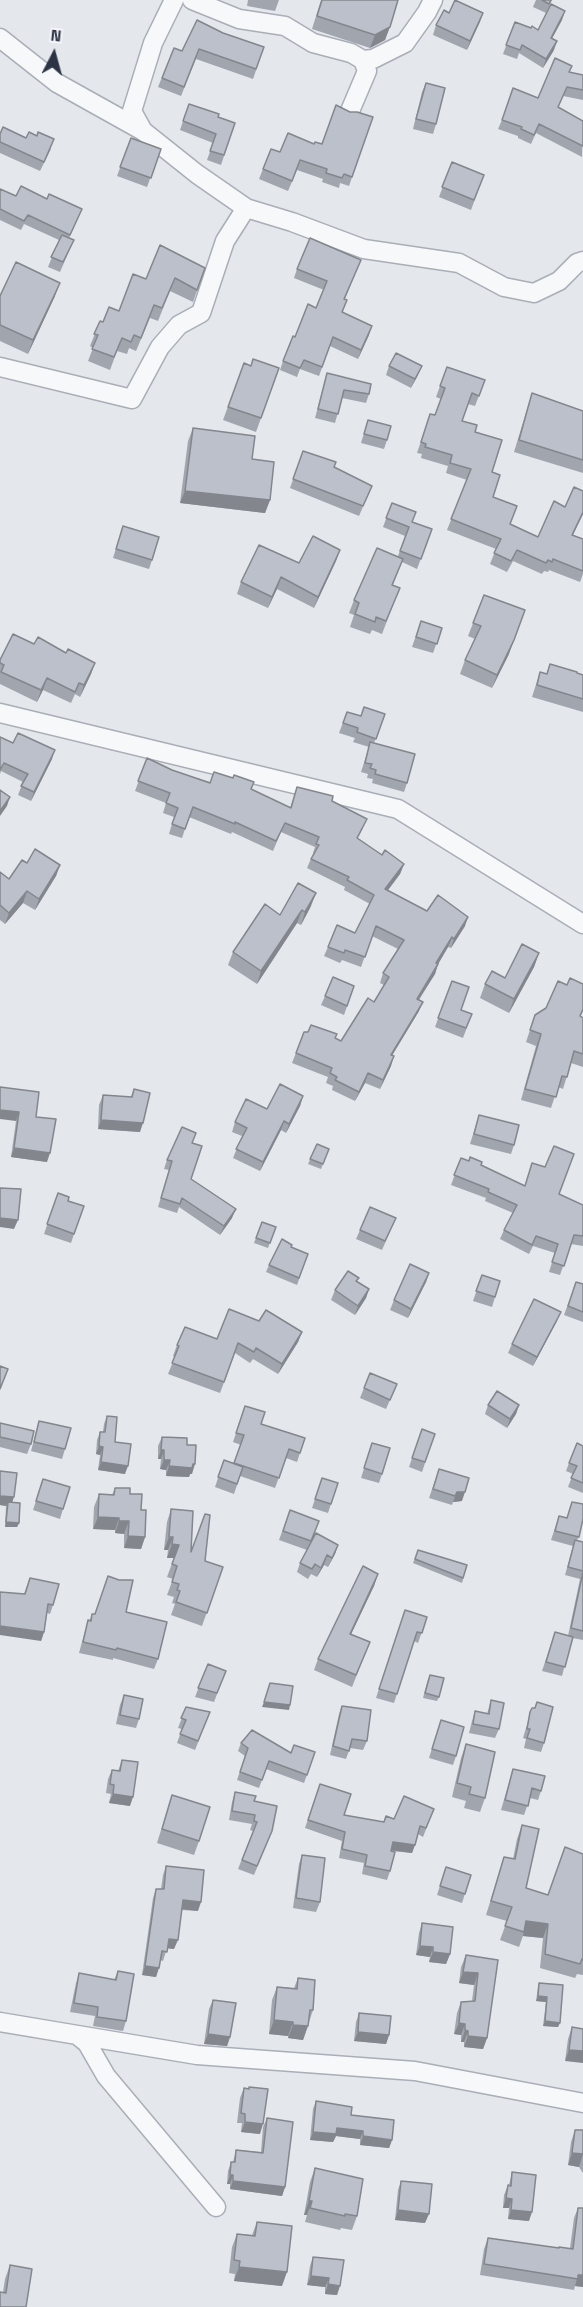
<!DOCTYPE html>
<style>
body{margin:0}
#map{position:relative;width:583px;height:2307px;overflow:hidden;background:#e4e7ec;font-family:"Space Grotesk",sans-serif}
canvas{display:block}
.north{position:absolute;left:24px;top:24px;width:60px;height:60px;-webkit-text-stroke:4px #f4f6f9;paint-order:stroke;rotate:6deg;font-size:16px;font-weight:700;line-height:24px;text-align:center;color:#2b3445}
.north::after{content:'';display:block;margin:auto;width:21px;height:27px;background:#2b3445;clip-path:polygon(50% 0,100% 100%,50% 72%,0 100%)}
</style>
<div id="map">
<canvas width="583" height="2307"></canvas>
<div class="north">N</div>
</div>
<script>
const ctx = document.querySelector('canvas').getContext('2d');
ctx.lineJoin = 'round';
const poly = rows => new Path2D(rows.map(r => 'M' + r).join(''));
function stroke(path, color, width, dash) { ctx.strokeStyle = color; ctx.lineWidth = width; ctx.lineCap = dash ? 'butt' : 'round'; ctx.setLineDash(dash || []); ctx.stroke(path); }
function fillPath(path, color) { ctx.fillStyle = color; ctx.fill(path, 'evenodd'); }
const minor = poly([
 [174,0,153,43,132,111,143,131,197,174,246,208,292,222,364,249,459,263,504,287,534,293,559,281,577,263,583,261],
 [192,0,239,19,285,26,313,43,351,53,363,60,367,71,350,111],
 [0,38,57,83,143,131],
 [363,60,373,59,405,43,427,12,433,0],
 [0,367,132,399,160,347,179,325,201,313,225,241,246,208],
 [0,713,398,809,583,924],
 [0,2022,197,2055,415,2071,583,2103],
 [77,2035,87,2043,106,2076,216,2207]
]);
stroke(minor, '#a9aeb7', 21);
stroke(minor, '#f7f8fa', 18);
fillPath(poly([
 [248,0,279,0,275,11,247,6],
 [321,0,398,0,385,40,370,48,312,29],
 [536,0,552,0,546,13,533,7],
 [449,13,483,13,467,50,433,35,436,25],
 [562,20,552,38,554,50,543,68,519,53,517,59,503,54,515,22,538,30],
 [223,33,264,47,253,79,196,59,181,96,158,87,174,48,182,51],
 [570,72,583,75,583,100,563,96,558,108,583,121,582,157,536,133,531,144,518,138,518,136,498,129,502,120,538,98],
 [426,83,436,124,433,134,413,129,422,92],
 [189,104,218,117,235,123,221,165,207,160,213,143,180,130],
 [350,112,373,117,349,186,340,183,339,188,322,182,323,179,297,170,288,191,259,179,263,169,280,152,314,144,322,144],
 [0,134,51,149,40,171,0,153],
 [131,138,161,149,147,187,117,176],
 [452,162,484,175,471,210,439,197],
 [0,190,16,196,47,199,82,209,69,238,74,240,60,272,48,267,59,240,24,224,21,230,0,220],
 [361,260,345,299,343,312,369,335,358,359,330,346,319,376,300,369,297,377,280,370,283,361,295,337,316,308,324,290,294,278,297,269],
 [205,268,193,302,170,291,158,321,150,318,136,351,129,348,127,354,117,351,110,370,88,361,93,348,90,346,100,321,103,322,119,311,146,279],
 [0,296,55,296,28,354,0,341],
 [244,363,251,366,279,368,256,432,223,420],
 [389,366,418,375,411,388,386,375],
 [447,367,485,380,475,406,468,404,462,421,475,432,492,472,493,497,511,524,538,537,565,507,583,491,583,514,573,535,583,539,583,574,580,582,549,570,548,572,544,571,542,574,513,561,507,572,490,564,496,549,447,530,467,480,446,473,448,466,421,458,422,454,417,453,430,414,435,415,441,399,436,397],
 [327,373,369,394,366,403,342,398,335,423,315,418],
 [532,393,583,411,583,473,514,452],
 [368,420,387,440,384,449,361,443],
 [193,428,270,500,265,513,180,503,188,441],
 [303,451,372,486,359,516,290,488],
 [392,503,413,522,432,529,417,569,402,562,393,585,395,600,382,634,372,630,370,634,350,627,354,615,349,613,354,600,398,556,405,536,383,527],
 [123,526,152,560,149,569,113,558],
 [340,550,336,561,314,608,277,589,268,608,237,594,241,582],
 [484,595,509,654,492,688,460,674,465,660,475,639,468,636],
 [421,621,442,628,433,653,412,647],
 [34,644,66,653,95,663,91,674,80,697,75,694,71,703,43,690,37,702,0,684,0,660],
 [550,664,583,675,583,712,532,697,540,672,547,674],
 [347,712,361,716,385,714,374,743,407,783,404,792,372,783,373,779,367,778,368,774,361,772,369,747,353,742,355,738,339,733],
 [0,737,13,743,52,759,31,801,18,795,23,782,1,771,0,774],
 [147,758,172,770,210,782,251,789,290,808,297,787,332,801,363,828,358,838,382,855,404,864,400,874,388,890,427,911,465,926,451,948,448,947,438,964,435,974,419,1000,419,1011,392,1055,391,1066,380,1089,365,1083,355,1101,332,1090,333,1086,326,1083,328,1077,292,1063,304,1032,335,1038,341,1041,374,1002,384,985,380,983,383,973,398,949,372,936,361,967,342,960,340,963,324,956,328,947,355,933,370,904,344,890,345,887,307,868,313,854,313,853,315,847,281,832,273,851,232,832,231,834,189,817,182,838,169,834,174,817,163,813,166,803,135,791],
 [27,863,60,865,56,876,35,910,23,903,5,924,0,920,0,872,9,879],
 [311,906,301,925,297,923,257,984,228,965,233,952,280,915],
 [539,953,534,967,509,1013,480,998,485,984,505,978],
 [452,981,461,1010,472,1014,463,1038,435,1027],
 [583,984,583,1011,580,1017,583,1018,583,1067,571,1063,563,1089,558,1087,551,1108,521,1100,536,1046,526,1042,535,1015,546,1008,567,985],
 [354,986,344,1015,321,1005,325,996],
 [0,1087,36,1117,47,1162,11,1157,16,1121],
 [134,1089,140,1132,98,1129,99,1105,103,1095,131,1097],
 [303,1096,300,1106,286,1133,281,1130,260,1171,233,1158,242,1136,232,1132,235,1122,267,1109],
 [479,1115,514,1145,511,1154,470,1144],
 [192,1143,191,1179,232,1218,220,1235,179,1207,177,1213,158,1207,169,1170,164,1169,167,1160],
 [317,1144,329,1149,321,1169,308,1164],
 [461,1158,481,1165,525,1186,532,1163,559,1194,583,1205,583,1246,571,1244,560,1275,549,1272,555,1253,533,1246,529,1254,500,1239,504,1230,513,1213,485,1201,486,1198,451,1185],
 [58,1193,68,1201,74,1234,71,1243,44,1234],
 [396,1218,382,1250,356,1239,360,1230],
 [262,1222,276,1227,268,1248,254,1243],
 [292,1247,308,1254,297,1285,266,1272,269,1265],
 [429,1273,426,1282,408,1318,390,1310,394,1300],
 [482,1275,495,1297,492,1307,473,1301],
 [359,1278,357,1281,369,1289,366,1298,355,1315,331,1300,335,1290],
 [576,1282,583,1284,583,1322,564,1315],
 [259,1321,302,1332,298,1342,278,1374,253,1359,250,1363,235,1353,220,1393,168,1374,175,1357,173,1356,177,1345,217,1339],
 [557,1321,533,1366,508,1353,512,1344],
 [397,1384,386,1409,360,1398,364,1388],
 [488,1405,519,1405,516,1414,507,1428,485,1414],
 [245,1406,261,1424,305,1438,297,1462,286,1458,275,1488,240,1476,234,1494,215,1487,224,1460,234,1463,241,1445,233,1442],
 [107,1416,115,1442,125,1474,98,1470,100,1455,96,1454,97,1440,100,1432,103,1432,104,1424],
 [39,1421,65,1449,62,1459,31,1451],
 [0,1423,31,1444,27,1454,0,1447],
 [422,1429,435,1434,422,1472,409,1467],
 [162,1437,187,1445,192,1474,190,1474,189,1477,166,1476,166,1470,160,1469,161,1459,158,1459,158,1446],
 [372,1443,382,1474,379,1483,361,1478],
 [583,1446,583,1493,568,1487,573,1474,566,1471,569,1463],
 [439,1469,462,1501,453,1502,452,1505,429,1498],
 [0,1471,12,1502,19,1523,17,1527,5,1527,6,1506,0,1505],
 [322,1478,331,1504,328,1513,312,1508],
 [43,1479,63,1509,60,1519,33,1510],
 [115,1488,130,1494,141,1510,145,1537,141,1549,124,1548,124,1534,115,1533,115,1530,93,1529,94,1507,99,1494,112,1495],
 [572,1502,579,1537,577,1540,583,1542,583,1640,572,1638,562,1676,542,1671,555,1632,568,1636,580,1579,565,1575,573,1546,551,1540,559,1516,567,1518],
 [171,1509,191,1552,205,1561,223,1567,202,1626,171,1615,175,1604,172,1603,174,1597,167,1595,173,1579,167,1577,174,1558,167,1558,168,1550,164,1550,167,1522],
 [290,1510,319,1521,310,1545,338,1545,335,1554,328,1567,324,1565,317,1577,311,1574,308,1579,297,1572,300,1563,307,1550,279,1540],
 [418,1550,467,1565,462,1583,413,1563],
 [378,1574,374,1586,351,1634,370,1642,352,1687,314,1670,318,1659],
 [30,1578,53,1605,50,1614,47,1613,44,1632,41,1641,24,1594],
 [405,1610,427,1617,418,1643,414,1641,394,1703,376,1698],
 [126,1612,158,1659,154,1669,113,1658,113,1660,79,1653,85,1631,92,1614,95,1614],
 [208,1664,226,1671,214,1702,195,1697],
 [428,1679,439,1697,437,1701,423,1698],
 [124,1695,139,1719,136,1728,116,1724,120,1705],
 [491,1700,499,1729,495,1738,469,1733,472,1721,475,1711,487,1714],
 [342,1706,367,1741,363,1750,350,1748,346,1759,330,1755,339,1714],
 [186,1707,210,1712,195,1750,177,1743,182,1729,178,1728],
 [532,1708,544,1743,541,1752,524,1748,526,1739,523,1738],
 [441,1720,456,1756,453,1765,429,1758],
 [241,1743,291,1753,315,1752,304,1783,266,1769,259,1788,237,1780,245,1756,238,1751],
 [466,1744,485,1798,480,1812,464,1808,466,1801,452,1797,461,1758],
 [122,1760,130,1806,109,1803,111,1794,106,1793,108,1779,112,1770,118,1771],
 [513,1769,541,1791,538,1800,530,1798,524,1815,501,1810],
 [320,1784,344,1815,384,1822,386,1816,394,1819,434,1809,423,1837,418,1834,412,1853,391,1851,390,1871,387,1880,362,1874,364,1863,339,1858,342,1841,305,1828],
 [235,1792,254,1801,272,1831,254,1875,238,1869,253,1831,250,1830,252,1824,229,1820,232,1802],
 [172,1795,199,1841,194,1855,157,1843],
 [522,1825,526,1888,548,1895,583,1854,583,1975,577,1974,575,1978,540,1968,543,1938,523,1936,519,1947,500,1940,507,1921,486,1915,504,1857,513,1859,517,1839],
 [302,1855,320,1902,316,1912,293,1908,299,1864],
 [166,1866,198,1911,182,1910,174,1949,167,1948,163,1961,160,1960,156,1977,142,1975,153,1898,156,1889,161,1889,163,1875],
 [446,1867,471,1875,462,1903,437,1895],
 [422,1923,450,1954,446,1964,429,1962,430,1957,416,1955,419,1933],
 [466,1955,498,1960,487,2038,483,2049,464,2047,464,2042,461,2042,461,2035,454,2034,457,2013,461,2002,472,2001,474,1985,459,1983,461,1967],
 [118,1971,126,2021,123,2031,93,2026,95,2016,70,2012,76,1983,79,1973,114,1980],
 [298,1978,313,2010,303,2040,288,2038,288,2036,269,2034,272,2000,277,1987,294,1988],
 [539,1983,563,1985,558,2027,543,2026,546,2002,536,2001,538,1987],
 [213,2000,230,2037,227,2046,204,2044,209,2009],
 [359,2013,389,2035,386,2044,354,2041,356,2022],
 [572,2027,583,2029,565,2061,568,2039],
 [244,2088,260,2134,241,2132,242,2123,237,2123,240,2098],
 [316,2101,351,2115,392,2140,389,2148,360,2145,360,2139,336,2136,333,2142,310,2140,313,2109],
 [267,2118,285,2187,282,2196,230,2189,230,2184,227,2184,228,2171,231,2162,233,2162,236,2150,261,2152,263,2127],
 [575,2130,583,2130,583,2173,579,2167,568,2165,571,2142],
 [315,2168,357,2216,352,2230,341,2228,340,2230,305,2222,307,2215,304,2215,310,2182],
 [512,2172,529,2221,508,2219,509,2208,503,2208,504,2195,508,2185,509,2185],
 [401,2181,425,2223,395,2220,398,2190],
 [578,2208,583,2287,575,2286,574,2290,480,2275,484,2249,488,2238,558,2248,570,2248,574,2218],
 [257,2222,282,2286,234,2281,235,2274,229,2273,232,2247,237,2234,252,2235],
 [313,2257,344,2260,337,2295,325,2294,325,2287,307,2285,310,2266],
 [10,2265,26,2307,3,2292,5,2279]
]), '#a1a5ae');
fillPath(poly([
 [565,11,562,20,548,46,551,38],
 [483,13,480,22,467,50,470,41],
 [390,27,385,40,370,48,375,35],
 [557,41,554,50,543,68,546,59],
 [60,283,55,296,28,354,33,340],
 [372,326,369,335,358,359,361,350],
 [422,366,418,375,411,388,415,379],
 [185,491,270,500,265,513,180,503],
 [583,512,583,514,568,545,572,535],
 [340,550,336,561,314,608,318,597],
 [281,577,277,589,268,608,272,597],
 [525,610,509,654,492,688,497,675],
 [95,663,91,674,80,697,84,685],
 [47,678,43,690,37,702,41,690],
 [55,750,52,759,31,801,34,792],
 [10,797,7,806,0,816,0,811],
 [404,864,400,874,382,898,385,889],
 [60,865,56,876,35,910,39,899],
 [27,891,23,903,5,924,9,913],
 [316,893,311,906,301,925,305,912],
 [302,910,297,923,257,984,261,971],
 [468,917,465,926,451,948,454,939],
 [452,937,448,947,433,973,436,963],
 [539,953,534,967,509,1013,514,999],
 [438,964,435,974,413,1008,417,999],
 [423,1002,419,1011,387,1064,391,1055],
 [394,1056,391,1066,380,1089,383,1080],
 [368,1073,365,1083,355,1101,359,1092],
 [303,1096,300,1106,286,1133,289,1124],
 [0,1110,19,1112,16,1121,0,1119],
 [101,1120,143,1123,140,1132,98,1129],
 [284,1121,281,1130,260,1171,263,1162],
 [14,1148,50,1153,47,1162,11,1157],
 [236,1209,232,1218,220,1235,224,1226],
 [0,1218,18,1220,14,1229,0,1227],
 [429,1273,426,1282,408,1318,411,1309],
 [369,1289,366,1298,355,1315,358,1306],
 [561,1312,557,1321,533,1366,537,1357],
 [302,1332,298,1342,278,1374,282,1364],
 [519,1405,516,1414,507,1428,510,1419],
 [99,1446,103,1447,100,1455,96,1454],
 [161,1450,164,1450,161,1459,158,1459],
 [164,1460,170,1460,166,1470,160,1469],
 [101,1462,128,1466,125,1474,98,1470],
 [193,1464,195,1464,192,1474,190,1474,189,1477,166,1476,169,1466],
 [457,1492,465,1492,462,1501,453,1502],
 [0,1496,14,1497,11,1506,8,1502,6,1506,0,1505],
 [98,1517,119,1518,115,1530,93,1529],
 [119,1521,129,1521,124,1534,115,1533],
 [6,1522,19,1523,17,1527,5,1527],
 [128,1536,145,1537,141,1549,124,1548],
 [169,1537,173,1537,168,1550,164,1550],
 [172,1544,179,1545,174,1558,167,1558],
 [338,1545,335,1554,328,1567,332,1558],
 [327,1555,324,1565,317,1577,321,1568],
 [378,1574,374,1586,346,1645,350,1634],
 [0,1626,44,1632,41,1641,0,1635],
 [264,1702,290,1705,289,1710,262,1707],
 [113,1794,133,1797,130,1806,109,1803],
 [393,1842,415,1845,412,1853,390,1850],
 [183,1900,201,1902,198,1911,180,1909],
 [526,1921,548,1924,543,1938,523,1936],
 [169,1939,178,1940,174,1949,165,1948],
 [420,1946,433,1947,430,1957,416,1955],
 [433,1952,450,1954,446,1964,429,1962],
 [145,1966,159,1968,156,1977,142,1975],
 [463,1972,478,1973,474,1985,459,1983],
 [538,1996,547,1997,546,2002,536,2001],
 [274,2020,293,2022,288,2036,269,2034],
 [545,2021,560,2023,558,2027,543,2026],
 [459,2023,465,2024,461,2035,454,2034],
 [293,2025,308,2026,303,2040,288,2038],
 [465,2030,468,2031,464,2042,461,2042],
 [358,2032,389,2035,386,2044,354,2041],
 [208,2034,230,2037,227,2046,204,2044],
 [468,2036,487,2038,483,2049,464,2047],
 [569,2050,583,2051,583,2063,565,2061],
 [245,2122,263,2124,260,2134,241,2132],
 [337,2128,363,2131,360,2139,336,2136,333,2142,310,2140,313,2132],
 [363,2136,392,2140,389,2148,360,2145],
 [572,2153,583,2154,579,2167,568,2165],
 [230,2175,233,2175,230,2184,227,2184],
 [233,2181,285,2187,282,2196,230,2189],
 [506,2198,512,2199,509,2208,503,2208],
 [309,2201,312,2201,307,2215,304,2215],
 [398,2210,429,2214,425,2223,395,2220],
 [511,2210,532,2212,529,2221,508,2219],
 [239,2267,287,2272,282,2286,234,2281],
 [578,2275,583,2275,583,2287,575,2286],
 [311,2276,329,2278,325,2287,307,2285],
 [328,2284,340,2286,337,2295,325,2294]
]), '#83868d');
const building = poly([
 [322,0,398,0,390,27,375,35,317,16,322,0],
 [455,0,483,13,470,41,436,25,444,10,449,13,455,0],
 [542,0,551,0,549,4,542,0],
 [551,4,565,11,551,38,557,41,546,59,522,45,520,50,506,45,515,22,531,28,532,26,538,30,551,4],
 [197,20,223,33,264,47,256,69,199,49,184,87,162,78,174,48,182,51,197,20],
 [555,58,572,66,569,72,583,75,583,90,567,87,558,107,583,121,583,146,539,124,534,135,521,129,522,127,502,120,513,88,538,98,555,58],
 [426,83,445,88,436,124,416,119,426,83],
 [189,104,219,114,218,117,235,123,224,155,210,151,216,134,183,121,189,104],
 [336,105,350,112,357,112,373,117,352,177,344,174,342,178,326,173,327,169,300,160,292,181,263,169,271,149,280,152,288,133,314,144,315,142,322,144,336,105],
 [3,127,26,138,29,132,37,136,38,132,54,139,44,162,0,142,0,134,3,127],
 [131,138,161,149,151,178,120,167,131,138],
 [452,162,484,175,474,200,442,187,452,162],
 [21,186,47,199,49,194,82,209,70,235,28,215,24,221,0,209,0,189,16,196,21,186],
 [62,235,74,240,63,262,51,257,62,235],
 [310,238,361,260,344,299,347,300,342,312,372,326,361,350,333,337,322,367,304,360,300,368,283,361,293,336,295,337,308,304,316,308,327,281,297,269,310,238],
 [160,245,205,268,197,290,175,278,162,308,154,305,141,338,134,335,131,342,122,338,114,357,92,349,98,335,94,334,100,321,103,322,109,307,119,311,133,274,146,279,160,245],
 [16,262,60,283,33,340,0,325,0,296,16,262],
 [396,353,422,366,415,379,389,366,396,353],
 [253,359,279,368,261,418,228,407,244,363,251,366,253,359],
 [447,367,485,380,479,396,472,393,462,421,477,425,475,432,502,440,492,472,500,475,493,497,517,506,510,524,538,537,554,501,565,507,574,487,583,491,583,512,572,535,583,539,583,571,553,559,552,562,548,560,546,563,517,550,511,561,494,553,501,539,451,519,471,469,450,463,452,455,425,447,426,444,421,442,430,414,435,415,445,388,440,386,447,367],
 [327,373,371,384,369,394,344,390,338,414,318,409,327,373],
 [532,393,583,411,583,460,519,440,532,393],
 [368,420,391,426,387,440,364,434,368,420],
 [193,428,255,436,252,459,274,462,270,500,185,491,193,428],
 [303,451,336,462,334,467,372,486,363,506,293,479,303,451],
 [392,503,416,512,412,522,432,529,421,559,400,551,409,527,386,518,392,503],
 [123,526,159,537,152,560,116,549,123,526],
 [313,536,340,550,318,597,281,577,272,597,241,582,259,545,299,563,313,536],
 [377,548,403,559,392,585,400,588,386,621,376,617,375,622,355,614,359,603,354,600,377,548],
 [484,595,525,610,514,640,497,675,465,660,481,626,473,623,484,595],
 [421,621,442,628,437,644,416,637,421,621],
 [13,634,34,644,38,637,66,653,68,649,95,663,84,685,79,683,75,692,47,678,41,690,1,672,4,665,0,663,0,660,13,634],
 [550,664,577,672,577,673,583,675,583,699,537,685,540,672,547,674,550,664],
 [364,707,385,714,376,739,357,732,358,728,343,723,347,712,361,716,364,707],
 [18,733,55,750,34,792,21,786,28,774,4,763,0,770,0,737,13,743,18,733],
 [370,742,415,754,407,783,375,774,376,770,370,768,372,764,365,763,370,742],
 [147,758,172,770,210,783,214,772,233,778,234,775,254,782,251,789,291,808,297,787,333,796,332,801,367,819,357,838,382,855,385,850,404,864,385,889,427,911,438,895,468,917,454,939,452,937,436,963,438,964,417,999,423,1002,391,1055,394,1056,383,1080,368,1073,359,1092,335,1080,337,1077,330,1073,332,1068,296,1053,304,1032,308,1032,311,1025,337,1034,335,1038,341,1041,368,998,374,1002,389,977,383,973,404,940,376,926,365,957,345,950,344,953,328,947,337,925,355,933,374,895,347,880,349,877,311,859,319,845,316,844,319,837,285,823,276,841,235,822,235,824,193,807,185,829,172,824,178,808,166,803,170,793,138,781,147,758],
 [0,790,10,797,0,811,0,790],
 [35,849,60,865,39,899,27,891,9,913,0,905,0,872,9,879,22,860,27,863,35,849],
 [298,883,316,893,305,912,302,910,261,971,233,952,265,904,280,915,298,883],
 [522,944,539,953,514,999,485,984,492,971,505,978,522,944],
 [333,977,354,986,347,1006,325,996,333,977],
 [570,978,583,984,583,1009,580,1016,583,1018,583,1054,574,1051,567,1077,562,1076,556,1097,525,1089,541,1034,530,1030,535,1015,546,1008,558,981,567,985,570,978],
 [452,981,469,987,461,1010,472,1014,466,1028,438,1018,452,981],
 [280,1084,303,1096,289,1124,284,1121,263,1162,236,1149,247,1128,235,1122,246,1099,267,1109,280,1084],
 [0,1087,39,1092,36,1117,56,1119,50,1153,14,1148,19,1112,0,1110,0,1087],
 [134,1089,150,1093,143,1123,101,1120,103,1095,132,1097,134,1089],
 [479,1115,519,1125,514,1145,474,1134,479,1115],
 [182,1127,196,1133,192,1143,202,1146,191,1179,236,1209,224,1226,182,1198,180,1204,161,1198,172,1161,167,1160,182,1127],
 [317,1144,329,1149,323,1164,310,1159,317,1144],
 [554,1146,574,1154,559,1194,583,1205,583,1236,574,1235,564,1266,552,1262,558,1244,536,1236,532,1245,504,1230,517,1205,488,1192,489,1189,454,1175,461,1158,469,1161,470,1157,482,1162,481,1165,525,1186,532,1163,545,1167,554,1146],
 [0,1188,21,1189,18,1220,0,1218,0,1188],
 [58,1193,69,1197,68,1201,84,1206,74,1234,47,1224,58,1193],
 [370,1207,396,1218,385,1241,360,1230,370,1207],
 [262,1222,276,1227,270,1243,256,1238,262,1222],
 [282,1239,292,1245,291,1247,308,1254,299,1278,269,1265,282,1239],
 [410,1264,429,1273,411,1309,394,1300,410,1264],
 [348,1271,359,1278,356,1281,369,1289,358,1306,335,1290,348,1271],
 [482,1275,500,1281,495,1297,476,1291,482,1275],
 [576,1282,583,1284,583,1312,568,1306,576,1282],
 [534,1299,561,1312,537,1357,512,1344,534,1299],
 [229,1309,259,1321,266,1310,302,1332,282,1364,256,1348,254,1352,238,1343,224,1382,172,1363,179,1346,177,1345,185,1327,217,1339,229,1309],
 [0,1366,8,1369,0,1389,0,1366],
 [370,1373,397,1384,390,1400,364,1388,370,1373],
 [497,1391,519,1405,510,1419,488,1405,497,1391],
 [245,1406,265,1412,261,1424,305,1438,300,1453,289,1449,279,1478,234,1463,244,1435,236,1433,245,1406],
 [107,1416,117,1417,115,1442,131,1444,128,1466,101,1462,103,1447,99,1446,100,1432,105,1432,107,1416],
 [39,1421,71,1428,65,1449,34,1442,39,1421],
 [0,1423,34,1431,31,1444,0,1437,0,1423],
 [422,1429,435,1434,425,1462,412,1458,422,1429],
 [162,1437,187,1438,187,1445,196,1445,195,1464,193,1464,192,1468,169,1466,170,1460,164,1460,164,1450,161,1450,162,1437],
 [372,1443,390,1448,382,1474,364,1468,372,1443],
 [577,1443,583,1446,583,1483,571,1478,577,1466,569,1463,577,1443],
 [224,1460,243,1467,237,1484,218,1477,224,1460],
 [439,1469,469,1478,465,1492,457,1492,455,1496,433,1489,439,1469],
 [0,1471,17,1473,14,1497,0,1496,0,1471],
 [322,1478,338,1483,331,1504,315,1499,322,1478],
 [43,1479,70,1487,63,1509,36,1501,43,1479],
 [115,1488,130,1488,130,1494,142,1494,141,1510,146,1510,145,1537,128,1536,129,1521,119,1521,119,1518,98,1517,99,1494,114,1495,115,1488],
 [8,1502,20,1503,19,1523,6,1522,8,1502],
 [572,1502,583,1504,583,1519,579,1537,555,1531,559,1516,567,1518,572,1502],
 [171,1509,193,1511,191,1552,205,1514,210,1515,205,1561,223,1567,207,1613,176,1602,180,1591,177,1590,179,1584,172,1582,177,1566,172,1564,179,1545,172,1544,173,1537,169,1537,171,1509],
 [290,1510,319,1521,311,1541,283,1531,290,1510],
 [316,1533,338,1545,332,1558,327,1555,321,1568,315,1564,312,1569,300,1563,316,1533],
 [575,1540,583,1542,583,1571,568,1567,575,1540],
 [418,1550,467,1565,463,1578,415,1559,418,1550],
 [363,1566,378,1574,350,1634,370,1642,356,1675,318,1659,363,1566],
 [583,1572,583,1631,571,1628,583,1572],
 [108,1576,119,1580,133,1580,126,1612,167,1622,158,1659,117,1648,116,1650,83,1642,88,1620,91,1621,92,1614,95,1614,108,1576],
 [30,1578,59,1584,53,1605,48,1604,44,1632,0,1626,0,1592,25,1594,30,1578],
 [405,1610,427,1617,422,1633,417,1632,397,1694,379,1689,405,1610],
 [555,1632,573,1637,565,1667,546,1662,555,1632],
 [208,1664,226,1671,217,1693,198,1688,208,1664],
 [430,1675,444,1678,439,1697,425,1693,430,1675],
 [270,1683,293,1686,290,1705,264,1702,270,1683],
 [124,1695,143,1699,139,1719,120,1715,124,1695],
 [491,1700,504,1703,499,1729,473,1724,475,1711,489,1714,491,1700],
 [537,1702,553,1707,544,1743,527,1738,530,1729,527,1729,530,1712,532,1708,535,1708,537,1702],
 [342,1706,371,1710,367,1741,352,1739,349,1751,333,1746,342,1706],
 [186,1707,210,1712,198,1741,180,1734,186,1720,181,1718,186,1707],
 [441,1720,464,1727,456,1756,432,1749,441,1720],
 [252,1730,291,1753,294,1745,315,1752,307,1775,269,1761,262,1780,240,1772,248,1748,241,1743,252,1730],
 [466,1744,495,1752,485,1798,469,1794,471,1787,457,1783,466,1744],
 [122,1760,138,1762,133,1797,113,1794,114,1785,110,1784,112,1770,120,1771,122,1760],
 [513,1769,545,1776,541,1791,532,1788,528,1806,505,1800,513,1769],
 [320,1784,351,1794,344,1815,384,1822,386,1816,394,1819,404,1796,434,1809,426,1828,420,1826,415,1845,393,1842,391,1851,395,1852,390,1871,365,1866,367,1855,342,1849,345,1832,308,1820,320,1784],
 [235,1792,256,1796,254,1801,277,1806,272,1831,257,1866,242,1860,257,1822,254,1821,255,1815,232,1811,235,1792],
 [172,1795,210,1807,199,1841,162,1829,172,1795],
 [522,1825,539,1829,526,1888,548,1895,565,1847,583,1854,583,1960,582,1959,580,1964,545,1954,548,1924,526,1921,524,1932,505,1926,512,1907,491,1901,504,1857,515,1859,522,1825],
 [302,1855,325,1858,320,1902,296,1898,302,1855],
 [166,1866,204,1870,201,1902,183,1900,178,1940,169,1939,167,1952,162,1951,159,1968,145,1966,156,1889,164,1889,166,1866],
 [446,1867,471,1875,465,1894,440,1886,446,1867],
 [422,1923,453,1927,450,1954,433,1952,433,1947,420,1946,422,1923],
 [466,1955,498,1960,487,2038,468,2036,468,2031,465,2030,465,2024,459,2023,461,2002,475,2001,478,1973,463,1972,466,1955],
 [118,1971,134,1974,126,2021,97,2017,98,2007,74,2003,79,1973,116,1980,118,1971],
 [298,1978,315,1980,313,2010,310,2010,308,2026,293,2025,293,2022,274,2020,277,1987,297,1989,298,1978],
 [539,1983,563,1985,560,2023,545,2021,547,1997,538,1996,539,1983],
 [213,2000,236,2003,230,2037,208,2034,213,2000],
 [359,2013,391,2016,389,2035,358,2032,359,2013],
 [572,2027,583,2029,583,2051,569,2050,572,2027],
 [249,2087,268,2089,263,2124,245,2122,245,2114,241,2113,244,2088,249,2089,249,2087],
 [316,2101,352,2107,351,2115,394,2120,392,2140,363,2136,363,2131,337,2128,336,2134,313,2132,316,2101],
 [267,2118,293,2122,285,2187,233,2181,233,2175,230,2175,231,2162,235,2162,236,2150,263,2153,267,2118],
 [575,2130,583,2130,583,2154,572,2153,575,2130],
 [315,2168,363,2179,357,2216,345,2214,345,2216,310,2208,312,2201,309,2201,315,2168],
 [512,2172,536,2175,532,2212,511,2210,512,2199,506,2198,508,2185,511,2186,512,2172],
 [401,2181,432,2184,429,2214,398,2210,401,2181],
 [578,2208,583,2208,583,2275,578,2275,578,2279,484,2264,488,2238,559,2248,559,2247,573,2249,578,2208],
 [257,2222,292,2226,287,2272,239,2267,240,2261,234,2260,237,2234,255,2236,257,2222],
 [313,2257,344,2260,340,2286,328,2284,329,2278,311,2276,313,2257],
 [10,2265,32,2269,26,2307,0,2307,0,2292,6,2293,10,2265]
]);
fillPath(building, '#bbc0ca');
stroke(building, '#83868d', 1.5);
</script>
